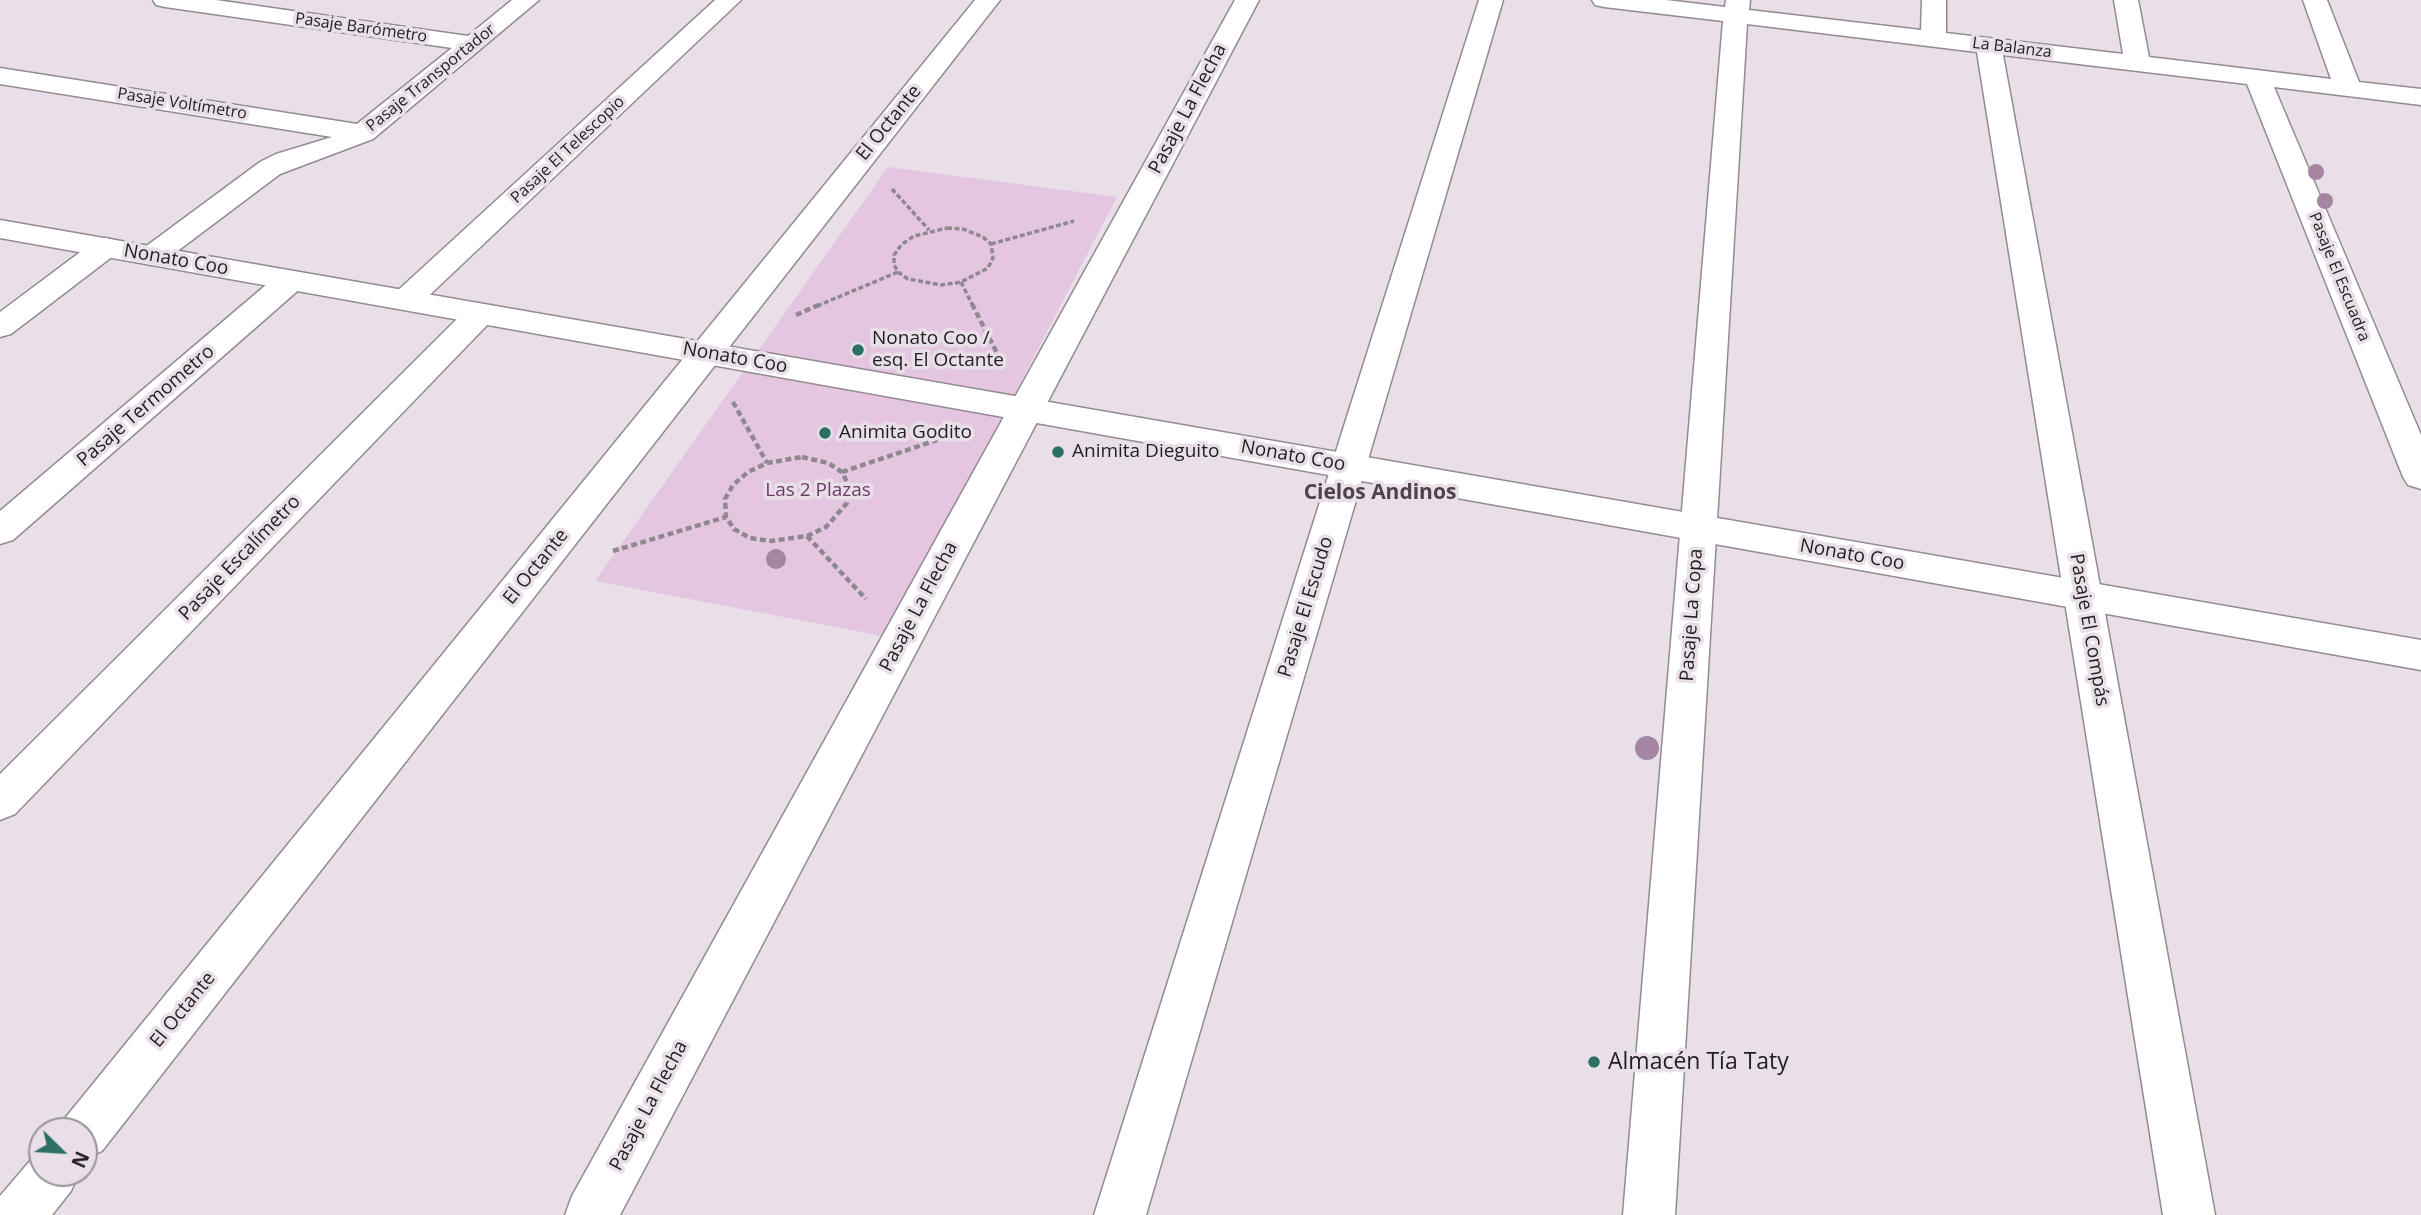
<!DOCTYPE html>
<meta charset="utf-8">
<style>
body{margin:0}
#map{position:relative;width:2421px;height:1215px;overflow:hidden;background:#e9dfe8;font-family:"Open Sans",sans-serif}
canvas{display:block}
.north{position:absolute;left:28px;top:1117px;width:70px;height:70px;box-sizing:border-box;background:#e9dfe8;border:2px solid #999198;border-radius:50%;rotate:114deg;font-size:19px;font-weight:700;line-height:28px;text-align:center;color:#211d21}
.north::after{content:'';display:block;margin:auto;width:24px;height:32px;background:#2c7064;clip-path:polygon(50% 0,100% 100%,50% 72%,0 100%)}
</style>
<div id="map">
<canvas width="2421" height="1215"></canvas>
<div class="north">N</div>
</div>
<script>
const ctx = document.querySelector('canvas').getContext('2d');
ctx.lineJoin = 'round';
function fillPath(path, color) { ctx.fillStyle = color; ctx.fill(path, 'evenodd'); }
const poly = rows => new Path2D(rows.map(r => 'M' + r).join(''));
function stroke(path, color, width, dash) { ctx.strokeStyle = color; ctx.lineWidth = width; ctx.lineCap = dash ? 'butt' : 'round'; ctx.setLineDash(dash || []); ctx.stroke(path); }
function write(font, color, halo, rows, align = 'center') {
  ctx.font = font + ' "Open Sans",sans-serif'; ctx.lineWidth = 7; ctx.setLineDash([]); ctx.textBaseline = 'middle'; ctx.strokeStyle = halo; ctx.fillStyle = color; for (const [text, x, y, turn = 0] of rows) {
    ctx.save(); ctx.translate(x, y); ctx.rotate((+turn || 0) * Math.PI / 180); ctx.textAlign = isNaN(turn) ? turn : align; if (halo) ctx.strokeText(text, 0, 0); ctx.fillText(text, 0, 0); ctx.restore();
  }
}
fillPath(poly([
 [888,167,1117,197,888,637,595,581]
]), '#e4c6e1');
const minor = poly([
 [153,0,216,0,468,36,512,0,539,0,373,139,280,174,163,262,152,265,141,262,137,256,141,250,260,162,276,154,332,137,0,84,0,68,357,124,452,48,165,7,156,5,153,0],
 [715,0,741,0,417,307,406,309,395,307,390,300,395,293,715,0],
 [975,0,1000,0,102,1151,84,1159,84,1131,60,1131,66,1117,975,0],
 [1235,0,1259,0,620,1215,565,1215,572,1196,1235,0],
 [1479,0,1503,0,1146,1215,1094,1215,1479,0],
 [1592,0,1666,0,1725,7,1726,0,1750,0,1749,10,1921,30,1922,0,1946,0,1946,33,2123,54,2114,0,2138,0,2149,57,2331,79,2303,0,2327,0,2359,82,2421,89,2421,105,2274,87,2421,435,2421,489,2408,485,2403,477,2247,84,2003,55,2215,1215,2163,1215,1977,52,1747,24,1675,1215,1623,1215,1723,21,1604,7,1595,5,1592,0],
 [106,238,117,241,121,247,117,253,11,334,0,337,0,312,95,241,106,238],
 [291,271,302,273,306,280,302,287,13,540,0,544,0,511,280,273,291,271],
 [480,305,491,307,496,314,491,321,15,814,0,820,0,774,469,307,480,305],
 [42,1152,42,1173,79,1173,71,1191,52,1215,0,1215,0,1196,35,1155,42,1152]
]);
const major = poly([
 [0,220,2421,640,2421,670,0,238,0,220]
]);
stroke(minor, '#938a92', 3);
stroke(major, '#938a92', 3);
stroke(poly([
 [892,189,929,230],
 [947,228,963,229,983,237,991,244,993,258,988,268,961,282,941,285,908,279,898,272,894,265,894,255,901,245,914,236,947,228],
 [991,244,1074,221],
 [961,282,973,306],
 [817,306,898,272]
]), '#8f888f', 3.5, [5, 2.5]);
stroke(poly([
 [972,304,999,357],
 [796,315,821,304],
 [733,402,767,463],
 [802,457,828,463,842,472,850,488,847,503,826,527,807,536,771,541,750,538,734,529,726,517,725,499,733,485,748,472,767,463,802,457],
 [842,472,937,440],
 [807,536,866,599],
 [613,551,726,517]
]), '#8f888f', 4.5, [6, 3.5]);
fillPath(minor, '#fff');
fillPath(major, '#fff');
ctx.fillStyle = '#a485a2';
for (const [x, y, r] of [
 [2316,172,8],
 [2325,201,8],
 [776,559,10],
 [1647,748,12]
]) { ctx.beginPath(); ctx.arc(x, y, r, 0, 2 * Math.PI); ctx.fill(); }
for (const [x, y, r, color] of [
 [858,350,7,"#2c7064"],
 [825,433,7,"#2c7064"],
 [1058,452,7,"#2c7064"],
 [1594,1062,7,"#2c7064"]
]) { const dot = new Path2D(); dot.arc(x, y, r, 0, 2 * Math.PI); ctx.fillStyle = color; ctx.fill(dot); stroke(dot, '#e9dfe8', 2.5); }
write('16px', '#211d21', '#e9dfe8', [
 ["Pasaje Barómetro",361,28,8],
 ["La Balanza",2012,48,7],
 ["Pasaje Transportador",431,78,-39],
 ["Pasaje Voltímetro",182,104,9],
 ["Pasaje El Telescopio",568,150,-43],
 ["Pasaje El Escuadra",2339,277,68]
]);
write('19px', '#211d21', '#e9dfe8', [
 ["Pasaje La Flecha",1188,109,-62],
 ["El Octante",889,123,-51],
 ["Nonato Coo",176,260,10],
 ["Nonato Coo",735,358,10],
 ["Pasaje Termometro",146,406,-41],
 ["Nonato Coo",1293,456,10],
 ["Nonato Coo",1852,555,10],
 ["Pasaje Escalímetro",240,558,-46],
 ["El Octante",536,567,-51],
 ["Pasaje La Flecha",919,607,-62],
 ["Pasaje El Escudo",1306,607,-73],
 ["Pasaje La Copa",1692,615,-86],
 ["Pasaje El Compás",2089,630,80],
 ["El Octante",183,1010,-51],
 ["Pasaje La Flecha",649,1106,-62]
]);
write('19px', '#211d21', '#e9dfe8', [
 ["Nonato Coo /",872,339],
 ["esq. El Octante",872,361],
 ["Animita Godito",839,433],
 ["Animita Dieguito",1072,452]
], 'left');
write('19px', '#6b3b68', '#e9dfe8', [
 ["Las 2 Plazas",818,491]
]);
write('bold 21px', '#4c434b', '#e9dfe8', [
 ["Cielos Andinos",1380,493]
]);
write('23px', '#211d21', '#e9dfe8', [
 ["Almacén Tía Taty",1608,1062]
], 'left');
</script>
